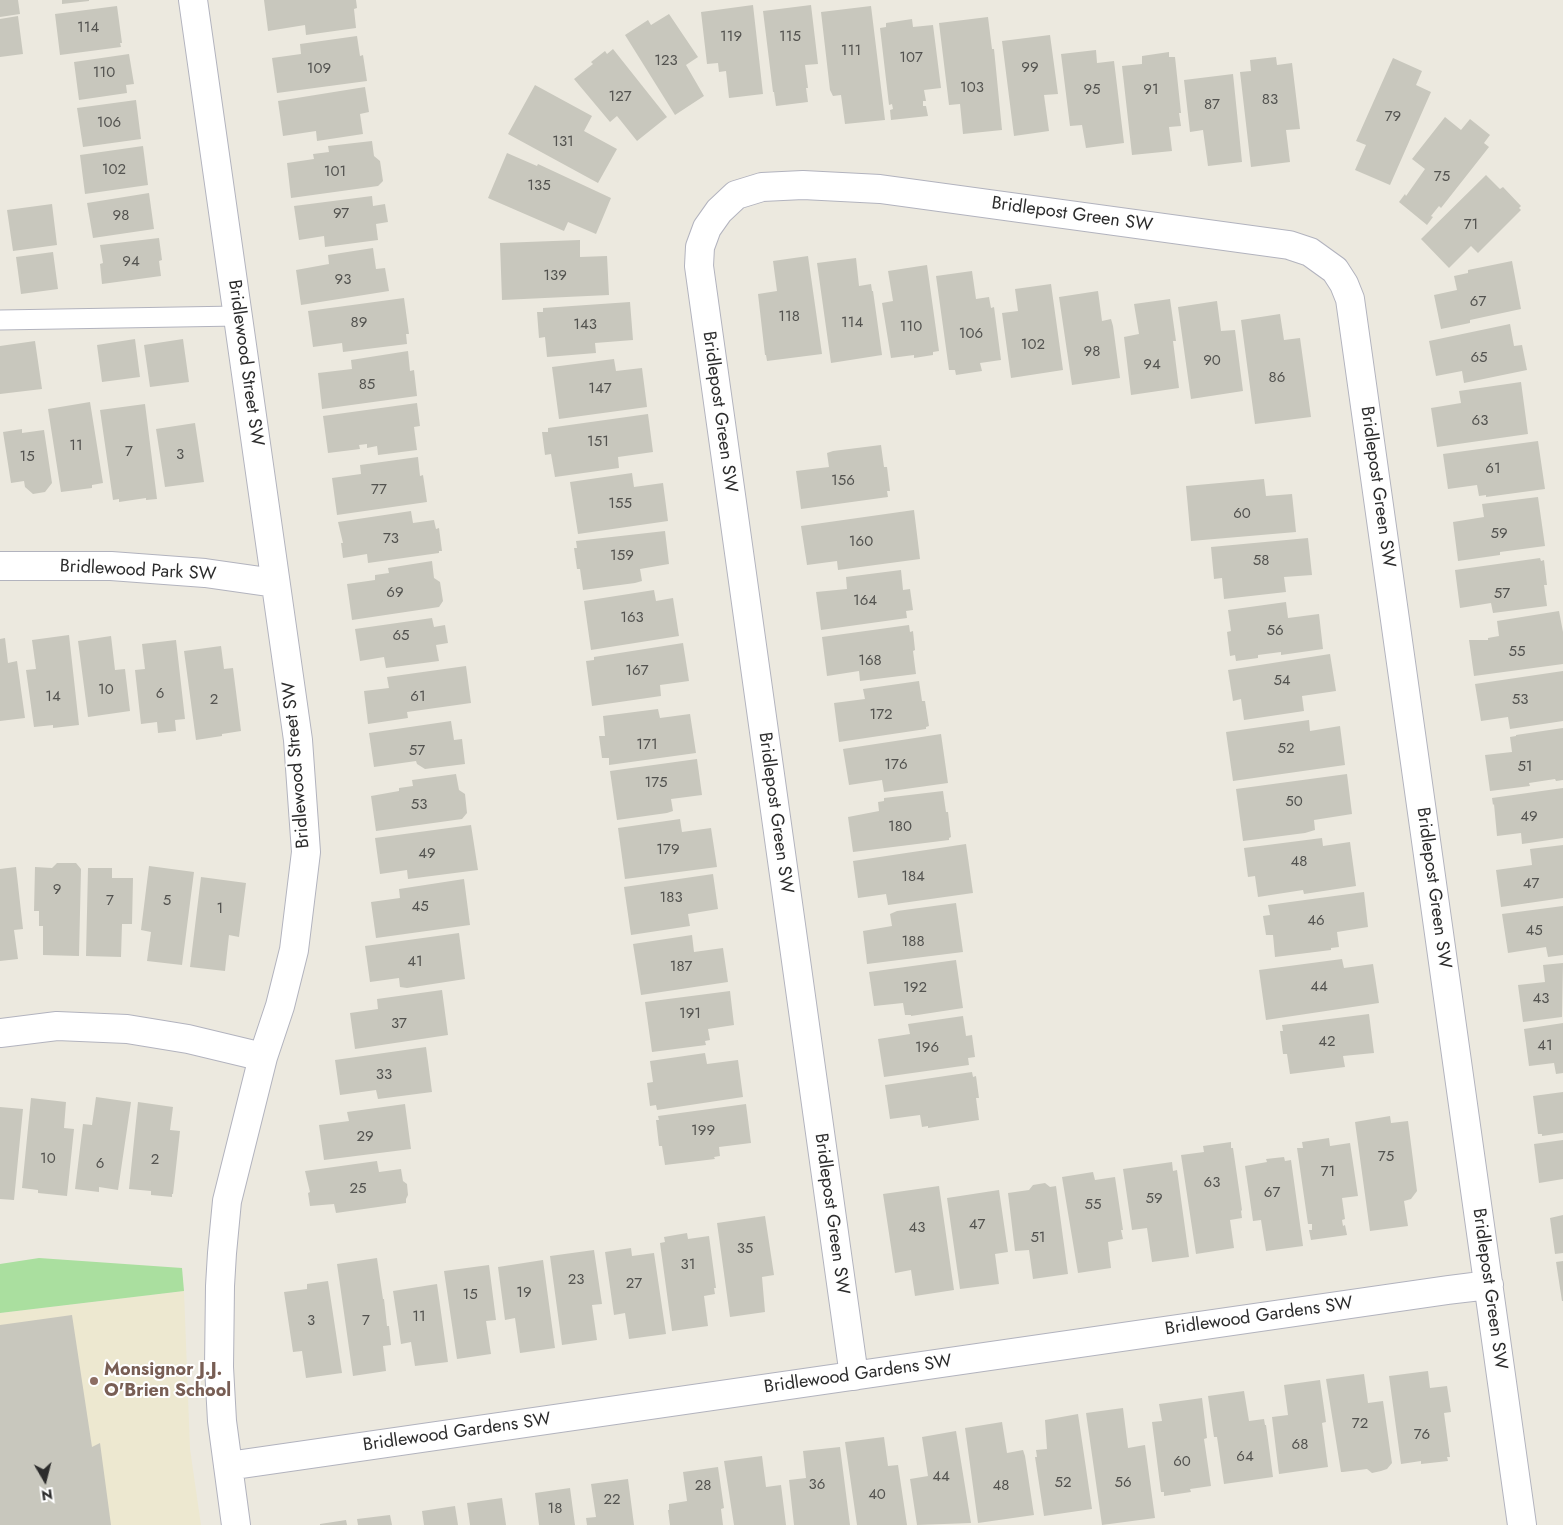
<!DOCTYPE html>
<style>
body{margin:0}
#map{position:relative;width:1563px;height:1525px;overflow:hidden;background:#ece9df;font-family:Jost,sans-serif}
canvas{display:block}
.north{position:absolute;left:20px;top:1455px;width:50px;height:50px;-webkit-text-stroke:4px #fff;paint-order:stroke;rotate:172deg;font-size:14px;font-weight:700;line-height:20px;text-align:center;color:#2c2c2c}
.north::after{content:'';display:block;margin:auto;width:18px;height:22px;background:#2c2c2c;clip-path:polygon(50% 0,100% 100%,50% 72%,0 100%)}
</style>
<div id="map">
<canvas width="1563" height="1525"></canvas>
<div class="north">N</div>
</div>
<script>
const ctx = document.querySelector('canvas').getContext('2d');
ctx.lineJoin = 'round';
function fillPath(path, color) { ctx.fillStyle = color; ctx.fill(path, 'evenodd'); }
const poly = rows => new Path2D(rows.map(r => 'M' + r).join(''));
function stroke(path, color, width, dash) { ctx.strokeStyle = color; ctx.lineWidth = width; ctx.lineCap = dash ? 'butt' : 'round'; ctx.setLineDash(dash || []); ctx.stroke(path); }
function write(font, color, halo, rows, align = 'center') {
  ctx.font = font + ' Jost,sans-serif'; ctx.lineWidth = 4; ctx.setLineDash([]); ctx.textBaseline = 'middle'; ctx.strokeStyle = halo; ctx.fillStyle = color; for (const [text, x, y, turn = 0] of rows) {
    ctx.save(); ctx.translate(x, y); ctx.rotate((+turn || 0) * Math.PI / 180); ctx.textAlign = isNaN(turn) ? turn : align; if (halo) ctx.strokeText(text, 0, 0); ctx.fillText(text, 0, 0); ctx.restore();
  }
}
fillPath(poly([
 [184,1291,190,1449,201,1525,0,1525,0,1313]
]), '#ede8d0');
fillPath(poly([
 [39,1258,182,1268,184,1291,0,1313,0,1264]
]), '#aadf9f');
fillPath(poly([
 [0,0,18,0,20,14,0,17],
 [62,0,89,0,89,1,62,4],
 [264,0,356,0,357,8,354,9,356,28,306,35,305,25,268,31],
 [753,5,763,94,729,98,726,71,719,72,718,63,707,64,701,12],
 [811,5,818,64,805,65,808,88,806,88,808,102,776,106,774,92,773,92,763,11],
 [117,6,122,43,120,43,121,47,60,55,55,14],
 [871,6,885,120,845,124,841,95,833,96,830,90,821,12],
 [669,14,698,57,686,65,704,96,675,115,625,35,648,20,651,25],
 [18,16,23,54,0,57,0,19],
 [988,17,992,49,994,49,1002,130,963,134,960,104,949,105,939,23],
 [912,19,913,27,933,25,941,88,924,90,926,101,923,101,923,106,926,106,928,116,891,120,890,110,893,109,892,104,889,105,880,28,886,27,886,23],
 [1050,35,1058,94,1044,95,1049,131,1014,136,1002,41],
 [357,36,360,56,363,55,367,81,277,93,272,58,301,54,300,44],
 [613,49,667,117,637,141,617,116,610,122,574,79,593,64,591,62,605,51,607,54],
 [1096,50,1097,63,1114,61,1124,143,1086,148,1082,125,1070,126,1061,54],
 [1169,52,1169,57,1175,57,1181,113,1179,113,1181,126,1169,127,1172,151,1132,155,1122,66,1142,64,1142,56],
 [129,54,134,84,126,85,127,93,79,100,74,62],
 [1276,57,1277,65,1292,63,1300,129,1286,130,1290,162,1251,167,1240,72,1251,71,1250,60],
 [1393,58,1422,71,1416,85,1431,92,1390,185,1355,170,1366,145,1356,141],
 [1233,74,1242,162,1208,166,1203,130,1190,132,1184,80],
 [535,85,592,116,584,131,617,149,598,183,508,134],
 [365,87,369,112,360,114,363,134,317,141,316,131,283,136,278,101],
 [136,100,141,139,83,147,77,108],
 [1445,117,1461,130,1470,119,1490,135,1484,143,1489,147,1441,208,1439,206,1431,216,1433,217,1427,225,1399,202,1405,194,1406,196,1425,169,1412,159],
 [372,141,374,156,380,161,383,181,378,186,291,198,287,163,314,159,313,154,329,152,328,146],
 [143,146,148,185,85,194,80,155],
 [507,153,537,166,538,164,611,198,596,234,568,222,564,231,488,198],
 [1486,175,1500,189,1503,187,1521,206,1519,208,1521,210,1478,253,1471,246,1449,268,1421,239],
 [149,193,154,229,93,238,87,203],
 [372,196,373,206,385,204,388,222,376,224,378,240,325,247,324,236,299,240,294,206],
 [52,204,57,245,13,251,7,210],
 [159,238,162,260,159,261,161,276,102,284,100,264,103,263,100,245],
 [580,240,580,257,607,256,609,295,502,300,500,243],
 [373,248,376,269,385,268,389,291,301,305,296,270,329,264,328,255],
 [53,252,58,289,21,294,16,257],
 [808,256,822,354,767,361,766,355,765,355,758,294,777,291,773,261],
 [856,258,859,286,871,284,872,291,873,291,882,355,831,363,817,263],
 [1512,261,1521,309,1470,320,1470,323,1441,329,1434,295,1457,290,1454,276,1468,273,1468,270],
 [927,265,939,351,933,352,933,355,914,358,914,355,891,358,882,303,893,301,888,271],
 [972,271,976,299,989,297,991,308,994,307,1001,360,980,363,982,371,956,375,955,370,949,370,936,276],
 [1051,284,1063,370,1011,378,1002,313,1018,311,1015,289],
 [1098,291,1102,321,1111,319,1113,326,1120,378,1072,385,1059,297],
 [404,298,409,334,406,334,407,344,343,352,342,343,313,347,308,311],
 [1170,299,1176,341,1173,341,1179,388,1131,395,1124,337,1139,334,1134,304],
 [1217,301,1221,331,1235,330,1243,391,1191,399,1178,307],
 [630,302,633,340,595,343,596,353,547,357,545,337,539,338,537,312,543,312,543,308],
 [1280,314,1284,340,1300,338,1311,417,1255,424,1241,320],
 [1510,324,1514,346,1522,345,1527,370,1464,383,1462,371,1436,376,1429,341],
 [135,339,140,377,102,382,97,345],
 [183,339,189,382,150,387,144,345],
 [35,341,42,389,0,394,0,346],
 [408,351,410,371,414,370,417,396,322,409,318,373,352,369,351,360],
 [614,359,616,371,642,368,647,407,559,419,552,367],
 [1521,382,1528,434,1437,447,1431,408,1461,403,1459,391],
 [90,402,103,483,92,485,92,488,61,492,48,409],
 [417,403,420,426,414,427,417,450,378,455,377,446,367,448,367,444,359,445,360,449,328,453,323,416],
 [145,404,157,499,146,500,146,498,119,502,119,499,113,500,100,410],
 [648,414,653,452,618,457,619,468,555,477,551,454,545,455,542,432,548,432,548,428],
 [195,423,204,482,165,487,156,429],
 [22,429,22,433,44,430,52,483,45,492,33,494,25,487,24,481,11,483,3,432],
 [1538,441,1545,489,1486,497,1486,495,1479,496,1477,485,1448,489,1443,454],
 [881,445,884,467,887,467,890,491,887,491,888,497,801,509,796,471,829,467,827,453,833,451],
 [418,457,420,476,423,475,427,502,337,515,332,478,361,474,360,465],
 [632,473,634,487,663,483,668,521,578,534,570,482],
 [1264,479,1266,496,1292,494,1296,532,1191,541,1186,486],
 [1538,497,1545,546,1500,552,1500,555,1458,561,1453,522,1484,517,1482,504],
 [914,510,920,559,838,570,837,561,807,565,801,526],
 [411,511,413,523,434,520,436,529,439,528,442,551,439,551,439,553,368,563,367,554,343,558,341,543,343,543,338,522],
 [665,531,669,564,640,569,642,581,635,583,583,590,580,569,577,569,574,548,577,548,576,541],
 [1308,538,1312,575,1284,577,1286,592,1224,599,1222,578,1214,579,1211,547],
 [1540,558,1541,561,1544,560,1547,585,1544,585,1547,606,1493,613,1491,603,1460,608,1455,570],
 [432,561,434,578,440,582,443,601,439,607,352,620,347,584,375,580,375,575,389,573,388,568],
 [901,570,903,590,910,589,913,610,906,611,907,618,821,630,816,592,847,589,846,577],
 [654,590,656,601,673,598,679,636,591,650,584,601],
 [1286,602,1288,618,1319,614,1323,649,1281,655,1281,652,1258,655,1258,658,1236,661,1235,655,1230,656,1227,632,1231,631,1228,610],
 [1559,611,1563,632,1563,664,1474,676,1469,640,1488,640,1488,638,1499,636,1497,621],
 [432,618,434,627,445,625,448,643,436,645,439,661,386,668,384,657,360,661,355,629],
 [909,625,910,632,913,631,915,650,913,651,916,674,860,681,859,671,827,676,822,637],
 [69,635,79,725,53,728,53,725,34,727,26,670,36,669,32,640],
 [111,636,115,670,125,669,130,711,88,717,78,641],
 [5,638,8,663,17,661,25,718,0,721,0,639],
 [176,640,185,719,175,720,176,731,158,733,157,722,141,724,135,670,145,669,142,644],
 [683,643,689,681,660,685,661,696,592,706,586,661,594,660,594,657],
 [221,646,224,669,233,668,241,731,222,734,222,736,196,740,184,651],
 [1330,654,1336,691,1302,696,1304,711,1244,720,1241,699,1233,701,1228,670],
 [466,666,471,703,407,712,408,718,368,724,364,691,389,688,387,677],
 [1563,671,1563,721,1510,729,1508,717,1481,721,1475,684],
 [919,681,922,701,925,701,929,726,926,727,926,729,839,742,834,703,865,699,863,689],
 [658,709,660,718,690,714,696,753,609,765,609,758,602,758,599,736,605,736,603,716],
 [1309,720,1310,731,1340,726,1345,765,1233,781,1226,732],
 [451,721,454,740,462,739,465,764,425,769,417,764,416,761,374,767,369,733],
 [1563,728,1563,780,1556,781,1555,779,1529,783,1530,786,1490,791,1485,755,1512,752,1510,737,1516,736,1516,735],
 [941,734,948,783,884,792,882,780,849,785,843,749],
 [697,759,702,795,671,799,673,811,667,813,617,820,610,771],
 [456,774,459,790,465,794,467,813,462,819,376,831,371,796,399,791,399,788,413,786,412,780],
 [1347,774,1352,814,1314,820,1315,830,1305,833,1243,841,1236,789],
 [1563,788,1563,838,1522,844,1521,833,1497,836,1494,804,1493,805,1492,798],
 [943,791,946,812,948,812,951,837,949,838,949,840,853,852,848,817,879,811,878,802,884,801,884,798],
 [680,819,682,832,711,828,717,867,625,879,618,828],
 [471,825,478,870,408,879,407,870,380,874,375,838],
 [1322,838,1323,846,1350,842,1356,886,1304,894,1303,890,1258,897,1255,876,1248,877,1244,848],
 [966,844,973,893,888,905,886,894,858,898,853,861],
 [1563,845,1563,898,1501,907,1496,870,1532,865,1530,849],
 [57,863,76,863,81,869,79,956,43,955,43,926,39,926,39,911,34,911,35,867,52,868],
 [149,866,194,872,182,965,147,961,151,932,141,930],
 [16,867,23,929,14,930,18,959,0,961,0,869],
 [88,868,112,868,112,878,133,878,132,924,122,924,121,957,86,956],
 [713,874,718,909,688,914,690,926,631,935,624,887],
 [201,877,246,883,239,937,229,935,225,971,190,967],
 [464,879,470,925,376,938,371,902,400,898,399,889],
 [1364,892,1368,927,1337,932,1339,947,1331,948,1331,950,1275,957,1273,935,1266,935,1263,916,1270,915,1268,905],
 [956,903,963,952,867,964,863,931,892,926,890,914,897,911],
 [1563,906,1563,955,1548,957,1546,947,1508,953,1502,914],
 [459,933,465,979,407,988,400,987,399,978,370,982,365,946],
 [692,935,694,952,723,948,728,982,641,995,633,944],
 [1342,959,1344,968,1373,964,1379,1003,1266,1020,1259,970],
 [956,960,963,1008,911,1016,911,1015,905,1015,903,1003,874,1006,869,972],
 [1563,963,1562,1017,1523,1022,1518,985,1545,982,1543,965],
 [442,990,448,1035,355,1049,350,1013,378,1009,377,999],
 [730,991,734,1025,708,1029,710,1040,705,1041,706,1045,652,1052,645,1002],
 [1369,1014,1374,1053,1343,1056,1345,1067,1290,1074,1287,1054,1283,1054,1280,1031,1283,1031,1282,1025],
 [963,1016,966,1036,972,1035,975,1057,968,1058,969,1065,884,1077,878,1039,910,1034,908,1024],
 [1563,1023,1563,1073,1556,1074,1554,1063,1529,1066,1524,1029],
 [426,1047,432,1092,378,1099,376,1090,340,1095,335,1060],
 [705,1053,707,1064,738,1060,743,1097,657,1110,656,1105,650,1106,647,1083,653,1082,650,1061],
 [972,1072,973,1077,976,1076,979,1098,976,1098,979,1120,928,1128,928,1126,922,1127,920,1115,890,1119,885,1085],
 [1563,1092,1563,1133,1542,1136,1542,1134,1538,1134,1533,1096],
 [96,1097,131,1102,118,1190,99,1187,99,1192,75,1189,83,1124,92,1125],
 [31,1098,66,1102,64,1128,74,1129,67,1196,38,1193,38,1190,22,1188],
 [138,1102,173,1107,170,1130,180,1131,173,1194,172,1194,172,1197,151,1195,151,1191,129,1189],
 [405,1104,411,1149,324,1160,319,1125,349,1121,347,1112],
 [746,1104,751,1143,719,1147,720,1156,714,1157,715,1159,665,1165,662,1146,659,1146,656,1120,659,1120,658,1116],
 [0,1107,23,1109,14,1200,0,1199],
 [1390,1116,1391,1123,1408,1121,1417,1191,1411,1199,1404,1201,1408,1226,1370,1231,1355,1122],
 [1329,1138,1330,1146,1350,1143,1358,1196,1342,1198,1345,1219,1342,1220,1343,1226,1345,1225,1347,1235,1311,1240,1309,1230,1312,1230,1312,1224,1308,1224,1297,1148,1303,1148,1302,1142],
 [1563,1140,1563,1179,1539,1183,1534,1144],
 [1231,1142,1231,1148,1233,1148,1242,1210,1241,1211,1242,1218,1230,1220,1234,1248,1196,1254,1181,1155,1204,1152,1203,1146],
 [1284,1157,1285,1161,1291,1160,1303,1246,1266,1251,1261,1220,1253,1221,1245,1166,1267,1162,1266,1159],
 [377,1161,379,1172,401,1169,403,1181,407,1184,408,1195,406,1199,406,1203,336,1213,334,1204,310,1206,308,1193,310,1192,305,1171],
 [1172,1162,1173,1171,1177,1170,1189,1257,1152,1262,1147,1228,1132,1230,1123,1169],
 [1093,1172,1095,1180,1115,1177,1123,1230,1121,1230,1123,1239,1108,1242,1111,1268,1078,1273,1062,1177],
 [1045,1183,1050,1187,1056,1186,1068,1274,1033,1279,1029,1250,1015,1251,1008,1193,1029,1190,1033,1185],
 [939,1186,954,1290,915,1296,911,1270,895,1273,883,1194],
 [999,1190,1008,1252,995,1254,999,1284,960,1289,947,1198],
 [1563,1215,1563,1253,1555,1254,1550,1218],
 [765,1216,774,1275,762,1277,765,1312,730,1317,717,1223],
 [687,1233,688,1239,709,1236,716,1288,714,1288,715,1294,704,1296,708,1326,672,1331,660,1243,665,1242,664,1237],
 [631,1248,632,1256,654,1253,666,1334,629,1339,625,1313,614,1315,605,1252],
 [594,1250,602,1304,592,1305,597,1340,562,1345,550,1256],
 [377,1258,383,1299,384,1299,387,1326,389,1326,391,1345,383,1346,386,1371,353,1376,337,1264],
 [543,1260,555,1348,520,1353,515,1318,505,1320,498,1267],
 [1563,1261,1563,1301,1562,1301,1556,1262],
 [489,1265,496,1320,486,1321,491,1354,457,1359,444,1271],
 [328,1281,342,1373,306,1378,302,1351,293,1352,284,1292,307,1289,307,1284],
 [437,1284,448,1362,415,1366,411,1342,401,1344,393,1291],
 [72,1315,92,1447,100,1443,111,1525,0,1525,0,1325],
 [1428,1371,1430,1388,1447,1386,1451,1412,1444,1413,1450,1457,1447,1457,1448,1461,1421,1464,1421,1461,1401,1464,1389,1376],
 [1364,1374,1368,1403,1383,1401,1392,1463,1387,1469,1381,1471,1372,1473,1367,1469,1343,1472,1341,1472,1326,1379],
 [1320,1380,1326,1422,1322,1423,1328,1467,1279,1474,1272,1417,1288,1415,1284,1385],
 [1244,1391,1249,1421,1264,1419,1265,1425,1266,1425,1273,1477,1224,1484,1217,1437,1214,1437,1208,1396],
 [1202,1398,1207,1438,1204,1439,1211,1486,1190,1489,1191,1492,1164,1496,1164,1492,1161,1492,1152,1422,1162,1421,1159,1404],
 [1123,1408,1128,1448,1145,1445,1155,1518,1102,1525,1086,1413],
 [1078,1414,1092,1509,1044,1516,1035,1457,1037,1457,1036,1450,1047,1449,1045,1420],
 [1002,1422,1007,1453,1023,1450,1025,1456,1034,1515,978,1523,965,1428],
 [956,1431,971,1523,917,1525,910,1479,928,1476,922,1437],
 [884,1437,888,1466,898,1465,907,1525,857,1525,845,1442],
 [840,1447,850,1525,794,1525,789,1480,806,1478,803,1451],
 [762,1456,766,1487,781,1485,786,1525,734,1525,724,1461],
 [718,1467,724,1508,721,1509,723,1525,670,1525,668,1510,669,1510,669,1504,687,1501,683,1472],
 [628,1479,634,1525,587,1525,586,1518,596,1517,591,1484],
 [570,1488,575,1525,539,1525,535,1493],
 [502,1498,506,1525,470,1525,467,1503],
 [455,1506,458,1525,424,1525,422,1511],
 [390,1515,392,1525,358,1525,357,1519],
 [346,1520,347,1525,320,1525,320,1524]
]), '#c8c7bd');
const lane = poly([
 [0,320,238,316]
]);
const street = poly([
 [193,0,298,740,306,852,294,950,280,1006,263,1057,227,1201,222,1253,220,1286,219,1367,222,1421,236,1525],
 [0,566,111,566,205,573,275,583],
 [0,1033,57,1026,127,1029,188,1039,263,1057],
 [854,1376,699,266,700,247,707,228,719,211,736,195,762,187,803,185,880,189,1289,245,1310,252,1335,270,1344,284,1350,299,1522,1525],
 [228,1466,1448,1290,1489,1285]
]);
stroke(lane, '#b2b3be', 21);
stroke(street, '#b2b3be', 30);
stroke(lane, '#fff', 19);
stroke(street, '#fff', 28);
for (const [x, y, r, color] of [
 [94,1381,5,"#8d6e63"]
]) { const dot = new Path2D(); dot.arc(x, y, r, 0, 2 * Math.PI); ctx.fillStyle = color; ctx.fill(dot); stroke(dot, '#fff', 2); }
write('15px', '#535350', null, [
 ["114",88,28],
 ["119",731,37],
 ["115",790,37],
 ["111",851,51],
 ["107",911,58],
 ["123",666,61],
 ["99",1030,68],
 ["109",319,69],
 ["110",104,73],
 ["103",972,88],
 ["95",1092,90],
 ["91",1151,90],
 ["127",620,97],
 ["83",1270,100],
 ["87",1212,105],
 ["79",1393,117],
 ["106",109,123],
 ["131",563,142],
 ["102",114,170],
 ["101",335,172],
 ["75",1442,177],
 ["135",539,186],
 ["97",341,214],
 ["98",121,216],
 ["71",1471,225],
 ["94",131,262],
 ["139",555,276],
 ["93",343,280],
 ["67",1478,302],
 ["118",789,317],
 ["89",359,323],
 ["114",852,323],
 ["143",585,325],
 ["110",911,327],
 ["106",971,334],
 ["102",1033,345],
 ["98",1092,352],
 ["65",1479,358],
 ["90",1212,361],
 ["94",1152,365],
 ["86",1277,378],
 ["85",367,385],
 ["147",600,389],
 ["63",1480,421],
 ["151",598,442],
 ["11",76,446],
 ["7",129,452],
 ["3",180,455],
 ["15",27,457],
 ["61",1493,469],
 ["156",843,481],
 ["77",379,490],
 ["155",620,504],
 ["60",1242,514],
 ["59",1499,534],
 ["73",391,539],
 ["160",861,542],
 ["159",622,556],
 ["58",1261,561],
 ["69",395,593],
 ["57",1502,594],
 ["164",865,601],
 ["163",632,618],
 ["56",1275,631],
 ["65",401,636],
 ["55",1517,652],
 ["168",870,661],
 ["167",637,671],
 ["54",1282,681],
 ["10",106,690],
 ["6",160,694],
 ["14",53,697],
 ["61",418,697],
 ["2",214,700],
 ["53",1520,700],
 ["172",881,715],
 ["171",647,745],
 ["52",1286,749],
 ["57",417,751],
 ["176",896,765],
 ["51",1525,767],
 ["175",656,783],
 ["50",1294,802],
 ["53",419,805],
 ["49",1529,817],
 ["180",900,827],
 ["179",668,850],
 ["49",427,854],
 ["48",1299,862],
 ["184",913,877],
 ["47",1531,884],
 ["9",57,890],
 ["183",671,898],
 ["7",110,901],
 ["5",167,901],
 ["45",420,907],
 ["1",220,909],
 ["46",1316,921],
 ["45",1534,931],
 ["188",913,942],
 ["41",415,962],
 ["187",681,967],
 ["44",1319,987],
 ["192",915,988],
 ["43",1541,999],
 ["191",690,1014],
 ["37",399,1024],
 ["42",1327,1042],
 ["41",1545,1046],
 ["196",927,1048],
 ["33",384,1075],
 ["199",703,1131],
 ["29",365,1137],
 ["75",1386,1157],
 ["10",48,1159],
 ["2",155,1160],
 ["6",100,1164],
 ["71",1328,1172],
 ["63",1212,1183],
 ["25",358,1189],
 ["67",1272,1193],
 ["59",1154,1199],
 ["55",1093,1205],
 ["47",977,1225],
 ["43",917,1228],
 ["51",1038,1238],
 ["35",745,1249],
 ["31",688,1265],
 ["23",576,1280],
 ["27",634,1284],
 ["19",524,1293],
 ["15",470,1295],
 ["11",419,1317],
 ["3",311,1321],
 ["7",366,1321],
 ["72",1360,1424],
 ["76",1422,1435],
 ["68",1300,1445],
 ["64",1245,1457],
 ["60",1182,1462],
 ["44",941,1477],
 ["52",1063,1483],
 ["56",1123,1483],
 ["36",817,1485],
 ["28",703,1486],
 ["48",1001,1486],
 ["40",877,1495],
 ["22",612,1500],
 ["18",555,1509]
]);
write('18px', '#2c2c2c', '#fff', [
 ["Bridlepost Green SW",1072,215,8],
 ["Bridlewood Street SW",245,363,82],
 ["Bridlepost Green SW",719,412,82],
 ["Bridlepost Green SW",1377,487,82],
 ["Bridlewood Park SW",138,571,3],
 ["Bridlewood Street SW",297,765,-95],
 ["Bridlepost Green SW",775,813,82],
 ["Bridlepost Green SW",1433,888,82],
 ["Bridlepost Green SW",831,1214,82],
 ["Bridlepost Green SW",1489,1289,82],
 ["Bridlewood Gardens SW",1259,1317,-8],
 ["Bridlewood Gardens SW",858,1375,-8],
 ["Bridlewood Gardens SW",457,1433,-8]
]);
write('bold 18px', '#785e54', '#fff', [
 ["Monsignor J.J.",104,1371],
 ["O'Brien School",104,1392]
], 'left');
</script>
